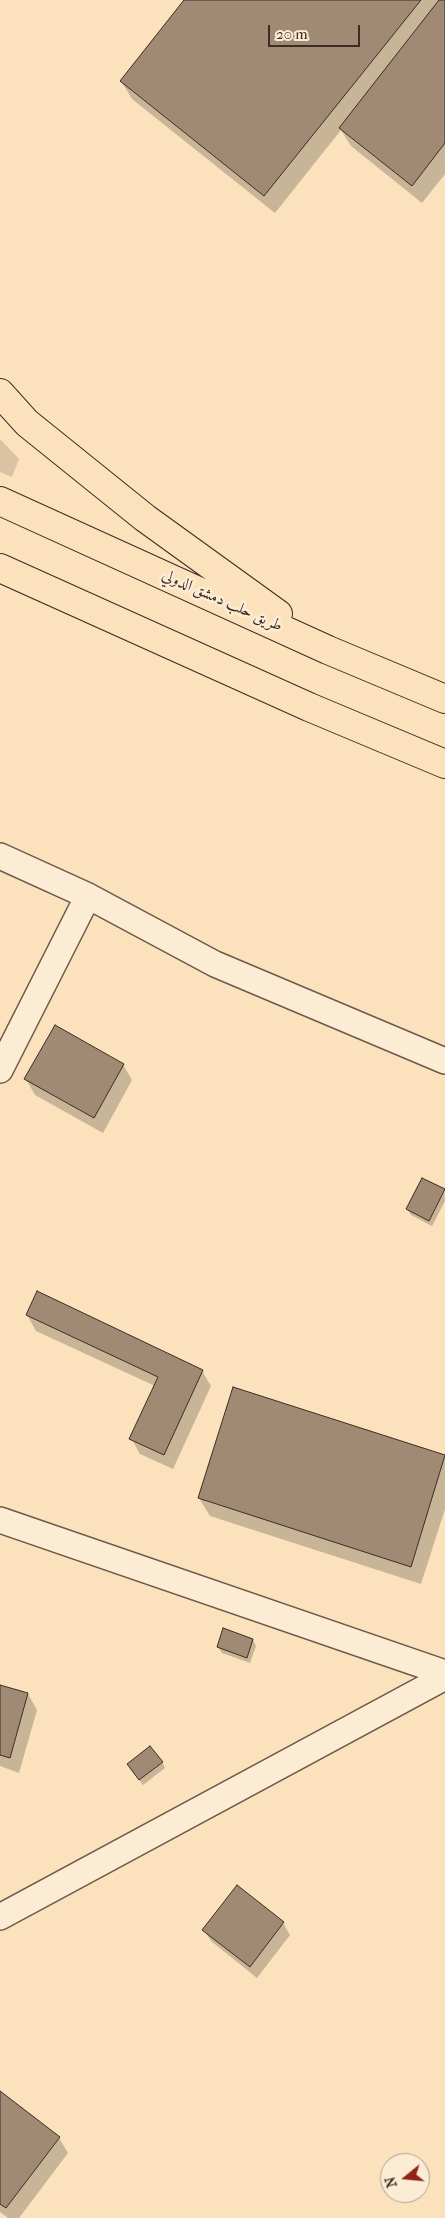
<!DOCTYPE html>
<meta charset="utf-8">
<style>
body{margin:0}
#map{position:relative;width:445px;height:2218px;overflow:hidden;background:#fbe1bc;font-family:"IM FELL French Canon",serif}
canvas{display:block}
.north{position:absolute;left:380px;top:2153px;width:50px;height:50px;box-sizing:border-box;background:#fcecd3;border:1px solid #b09f8d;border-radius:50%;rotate:253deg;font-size:14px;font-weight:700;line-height:20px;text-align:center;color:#3d2c24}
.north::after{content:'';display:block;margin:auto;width:18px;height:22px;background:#8f2418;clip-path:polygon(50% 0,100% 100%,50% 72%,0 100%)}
.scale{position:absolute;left:268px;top:25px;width:92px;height:22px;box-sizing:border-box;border:2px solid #3d2c24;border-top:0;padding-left:6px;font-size:15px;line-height:18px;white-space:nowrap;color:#3d2c24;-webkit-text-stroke:4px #fcecd3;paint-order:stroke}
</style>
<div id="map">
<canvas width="445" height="2218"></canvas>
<div class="north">N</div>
<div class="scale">20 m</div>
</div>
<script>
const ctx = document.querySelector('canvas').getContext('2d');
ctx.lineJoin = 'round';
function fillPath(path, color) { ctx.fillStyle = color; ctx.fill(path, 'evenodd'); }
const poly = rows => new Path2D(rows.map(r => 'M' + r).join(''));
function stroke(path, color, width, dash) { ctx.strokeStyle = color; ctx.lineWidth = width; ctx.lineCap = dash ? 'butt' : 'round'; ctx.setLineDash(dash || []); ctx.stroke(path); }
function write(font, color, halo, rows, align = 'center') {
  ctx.font = font + ' "IM FELL French Canon",Amiri,serif'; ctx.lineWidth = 5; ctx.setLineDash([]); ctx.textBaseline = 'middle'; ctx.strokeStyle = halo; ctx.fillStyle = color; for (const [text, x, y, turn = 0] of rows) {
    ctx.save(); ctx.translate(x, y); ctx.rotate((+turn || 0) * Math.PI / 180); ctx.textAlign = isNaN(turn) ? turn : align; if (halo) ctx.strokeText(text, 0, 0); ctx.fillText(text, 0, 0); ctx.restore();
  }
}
fillPath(poly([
 [0,439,19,459,12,477,0,472]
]), '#dbc2a2');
fillPath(poly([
 [186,0,445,0,445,174,422,203,351,146,341,130,275,213,132,99,121,81],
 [123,1065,132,1080,103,1133,35,1095,26,1079],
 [444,1190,445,1201,432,1226,411,1215,407,1209],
 [27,1315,202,1371,211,1386,173,1469,140,1454,131,1438,155,1386,36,1331],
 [234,1389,445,1456,445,1509,421,1584,210,1516,199,1498],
 [253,1640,256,1646,250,1663,222,1653,218,1647],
 [0,1687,28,1694,37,1710,19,1773,0,1766],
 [162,1762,165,1768,143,1785,132,1770],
 [237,1887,283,1923,290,1935,257,1978,211,1941,204,1930],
 [0,2092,59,2138,68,2153,19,2218,8,2218,0,2212]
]), '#0003');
const building = poly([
 [184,0,421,0,264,196,120,81,184,0],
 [439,0,445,0,445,143,412,186,339,128,439,0],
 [55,1025,124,1064,94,1118,24,1079,55,1025],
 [422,1178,445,1189,429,1221,406,1209,422,1178],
 [37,1291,203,1370,164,1455,129,1439,158,1377,26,1315,37,1291],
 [233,1387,445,1455,411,1567,198,1498,233,1387],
 [223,1628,253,1639,247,1658,217,1647,223,1628],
 [0,1685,28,1693,10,1758,0,1755,0,1685],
 [150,1746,163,1762,139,1780,127,1764,150,1746],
 [237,1885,284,1922,250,1967,202,1930,237,1885],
 [0,2091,60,2137,6,2208,0,2204,0,2091]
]);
fillPath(building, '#a08a73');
stroke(building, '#3d2c24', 1);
const street = poly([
 [0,856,88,896,215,964,445,1061],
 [0,1070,88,896],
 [0,1520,445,1673],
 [0,1917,445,1677]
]);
const highway = poly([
 [0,393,27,423,145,518,278,614],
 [0,501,328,650,445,699],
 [0,568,309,707,445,764]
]);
stroke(street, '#6c594a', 28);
stroke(highway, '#3d2c24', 30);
stroke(street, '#fcecd3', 25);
stroke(highway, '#fbe1bc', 28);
write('16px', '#3d2c24', '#fcecd3', [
 ["طريق حلب دمشق الدولي",222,601,24]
]);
</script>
